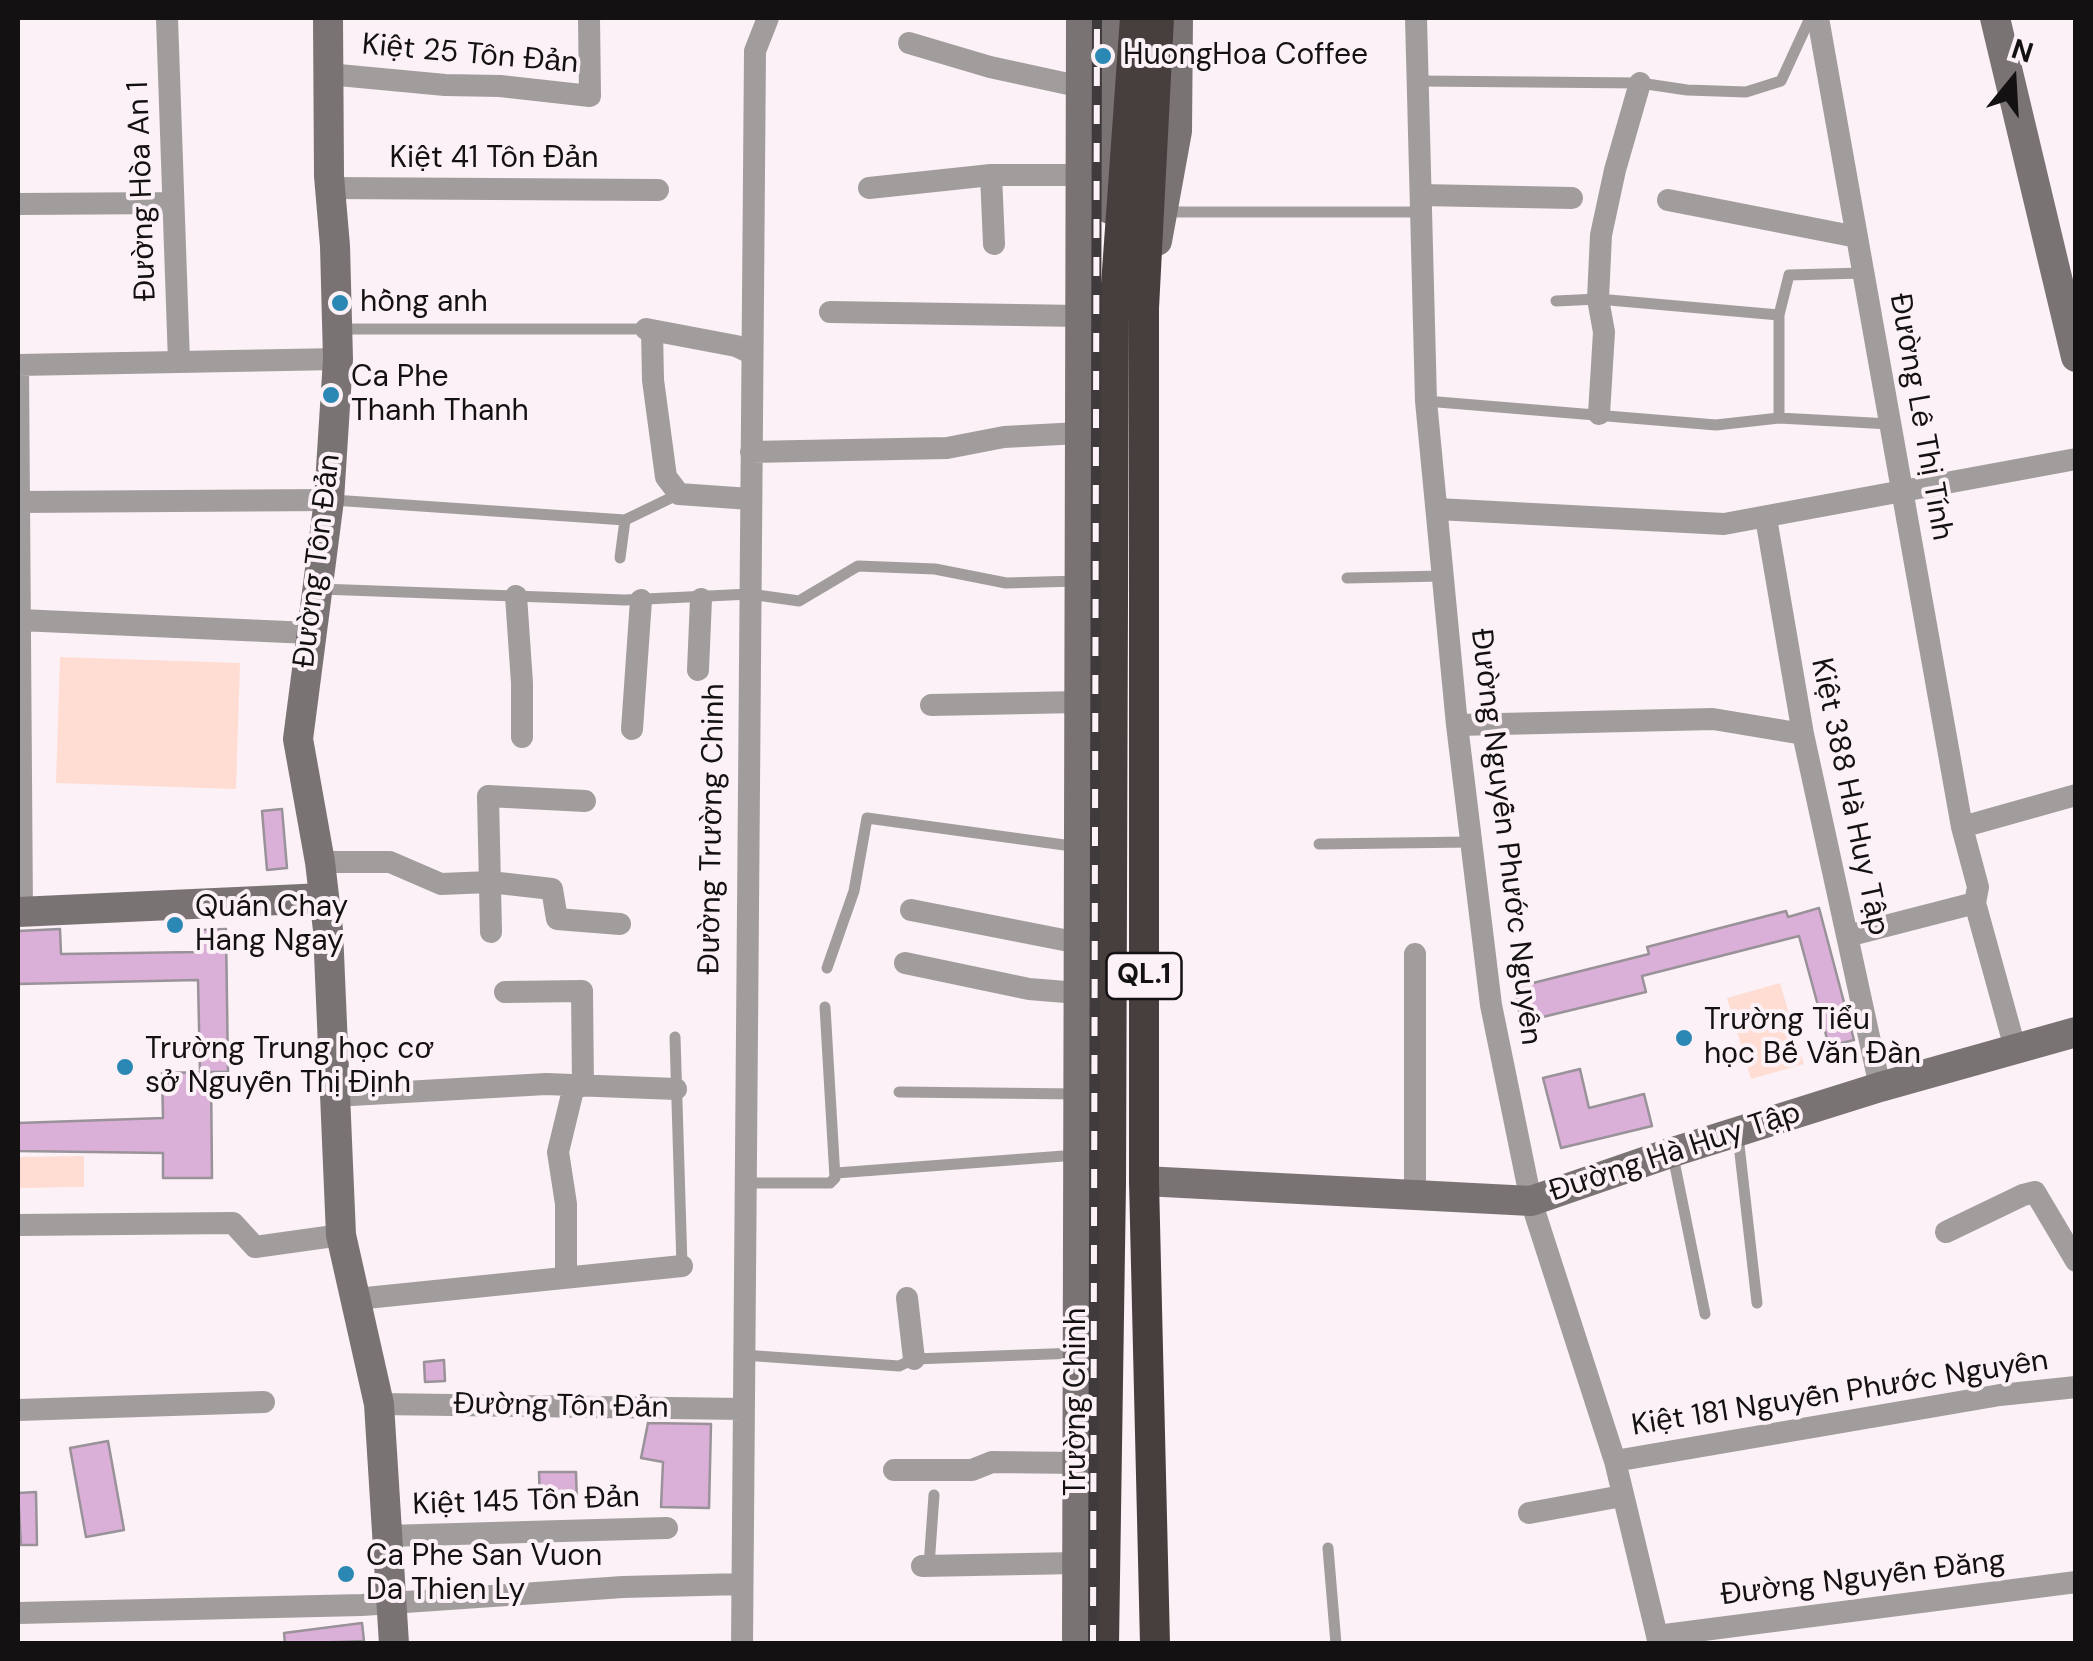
<!DOCTYPE html>
<meta charset="utf-8">
<style>
body{margin:0}
#map{position:relative;width:2093px;height:1661px;overflow:hidden;background:#fcf1f6;font-family:"DM Sans",sans-serif}
canvas{display:block}
.frame{position:absolute;inset:0;border:20px solid #141112;pointer-events:none}
.north{position:absolute;left:1963px;top:30px;width:100px;height:100px;-webkit-text-stroke:8px #fcf1f6;paint-order:stroke;rotate:18deg;font-size:28px;font-weight:700;line-height:40px;text-align:center;color:#141112}
.north::after{content:'';display:block;margin:auto;width:35px;height:45px;background:#141112;clip-path:polygon(50% 0,100% 100%,50% 72%,0 100%)}
</style>
<div id="map">
<canvas width="2093" height="1661"></canvas>
<div class="frame"></div>
<div class="north">N</div>
</div>
<script>
const ctx = document.querySelector('canvas').getContext('2d');
ctx.lineJoin = 'round';
function fillPath(path, color) { ctx.fillStyle = color; ctx.fill(path, 'evenodd'); }
const poly = rows => new Path2D(rows.map(r => 'M' + r).join(''));
function stroke(path, color, width, dash) { ctx.strokeStyle = color; ctx.lineWidth = width; ctx.lineCap = dash ? 'butt' : 'round'; ctx.setLineDash(dash || []); ctx.stroke(path); }
function write(font, color, halo, rows, align = 'center') {
  ctx.font = font + ' "DM Sans",sans-serif'; ctx.lineWidth = 8; ctx.setLineDash([]); ctx.textBaseline = 'middle'; ctx.strokeStyle = halo; ctx.fillStyle = color; for (const [text, x, y, turn = 0] of rows) {
    ctx.save(); ctx.translate(x, y); ctx.rotate((+turn || 0) * Math.PI / 180); ctx.textAlign = isNaN(turn) ? turn : align; if (halo) ctx.strokeText(text, 0, 0); ctx.fillText(text, 0, 0); ctx.restore();
  }
}
fillPath(poly([
 [60,657,240,663,236,789,56,783],
 [1780,983,1804,1064,1751,1079,1727,998],
 [84,1156,84,1187,18,1188,18,1157]
]), '#ffddd3');
const building = poly([
 [282,809,287,868,267,870,262,811,282,809],
 [1819,908,1854,1040,1829,1046,1799,936,1642,976,1646,992,1522,1022,1513,988,1649,954,1647,947,1786,911,1788,917,1819,908],
 [60,929,61,954,198,952,198,930,226,929,228,1072,200,1072,198,980,18,984,18,931,60,929],
 [1580,1069,1589,1108,1644,1094,1652,1126,1561,1148,1543,1078,1580,1069],
 [211,1072,212,1178,163,1178,163,1153,18,1151,18,1123,163,1118,162,1073,211,1072],
 [444,1360,445,1381,425,1382,424,1362,444,1360],
 [648,1423,711,1424,709,1508,661,1507,663,1462,641,1458,648,1423],
 [108,1441,124,1530,86,1537,70,1448,108,1441],
 [539,1472,576,1472,577,1504,540,1504,539,1472],
 [36,1492,37,1545,21,1545,18,1493,36,1492],
 [362,1623,364,1641,285,1644,284,1633,362,1623]
]);
fillPath(building, '#daafd8');
stroke(building, '#999299', 2.5);
stroke(poly([
 [1420,81,1640,83,1687,90,1746,92,1781,81,1810,18],
 [1163,212,1421,212],
 [1556,301,1598,299,1779,315,1789,275,1863,273],
 [338,329,646,329],
 [1426,401,1716,425,1779,418,1779,315],
 [1779,418,1890,424],
 [333,500,625,520,679,494],
 [620,558,625,520],
 [1347,578,1443,576],
 [320,589,625,600,750,594,799,601,858,566,935,569,1006,583,1079,581],
 [1319,844,1471,842],
 [827,968,854,891,867,818,1079,847],
 [675,1037,682,1266],
 [899,1092,1077,1094],
 [1738,1136,1757,1303],
 [1673,1156,1705,1314],
 [836,1173,1077,1155],
 [744,1183,830,1183,835,1178,825,1007],
 [743,1355,899,1366,914,1359,1077,1353],
 [1328,1548,1336,1644],
 [929,1566,934,1495]
]), '#a29d9d', 11);
stroke(poly([
 [167,18,179,362],
 [1416,18,1426,401,1457,725,1491,1005,1531,1201,1615,1461,1659,1644],
 [1818,18,1962,827,1978,887,1975,903,2015,1048],
 [909,43,990,67,1082,87],
 [328,74,445,85,500,86,590,96,589,18],
 [991,175,994,244],
 [330,188,658,190],
 [869,188,991,175,1081,175],
 [1421,195,1572,198],
 [1668,200,1857,237],
 [18,204,172,203],
 [830,312,1080,316],
 [646,329,736,346,751,353],
 [652,331,653,380,666,477,679,494,750,499],
 [18,365,22,912],
 [18,365,338,359],
 [1599,414,1604,332,1598,299,1601,235,1615,170,1640,83],
 [751,452,947,448,1004,437,1079,433],
 [18,502,329,500],
 [1437,509,1724,524,2076,459],
 [1766,518,1803,734,1880,1087],
 [516,596,522,683,522,737],
 [20,620,309,633],
 [698,670,701,599],
 [931,705,1079,702],
 [1457,725,1713,719,1803,734],
 [632,729,641,600],
 [1962,827,2076,795],
 [320,862,390,862,441,884,490,882,552,889,557,919,620,924],
 [911,910,1079,943],
 [491,932,488,796,585,801],
 [1847,936,1975,903],
 [905,963,1029,989,1078,993],
 [505,992,582,991,583,1086],
 [334,1096,546,1084,676,1089],
 [1415,1195,1415,954],
 [18,1225,233,1223,255,1247,341,1235],
 [1946,1232,2023,1195,2035,1192,2076,1261],
 [566,1277,566,1204,558,1152,574,1086],
 [907,1298,914,1359],
 [356,1299,682,1266],
 [379,1404,743,1409],
 [18,1410,264,1402],
 [1615,1461,2000,1395,2076,1387],
 [894,1470,972,1470,992,1462,1077,1463],
 [1529,1513,1622,1496],
 [387,1536,667,1528],
 [922,1566,1077,1563],
 [18,1613,362,1605,623,1587,742,1584],
 [1657,1636,2076,1582],
 [742,1644,755,51,768,18]
]), '#a29d9d', 22);
stroke(poly([
 [328,18,329,176,335,246,338,359,329,500,298,739,320,862,328,930,341,1235,379,1404,394,1644],
 [1995,18,2076,357],
 [1110,209,1108,137,1111,18],
 [1157,241,1177,131,1178,18],
 [18,912,324,898],
 [1144,1181,1531,1201,1673,1152,1880,1087,2076,1032],
 [1077,1644,1081,18]
]), '#7a7374', 30);
stroke(poly([
 [1104,1644,1111,1184,1114,313,1135,18],
 [1155,1644,1144,1181,1144,308,1159,18]
]), '#473e3e', 30);
const rail = poly([
 [1093,1644,1097,18]
]);
stroke(rail, '#3f3b3c', 10);
stroke(rail, '#fcf1f6', 6, [19]);
for (const [x, y, r, color] of [
 [1103,56,10,"#2b88b5"],
 [340,303,10,"#2b88b5"],
 [331,395,10,"#2b88b5"],
 [175,925,10,"#2b88b5"],
 [1684,1038,10,"#2b88b5"],
 [125,1067,10,"#2b88b5"],
 [346,1574,10,"#2b88b5"]
]) { const dot = new Path2D(); dot.arc(x, y, r, 0, 2 * Math.PI); ctx.fillStyle = color; ctx.fill(dot); stroke(dot, '#fcf1f6', 4); }
for (const [x, y, w] of [
 [1144,976,75]
]) { const box = new Path2D(); box.roundRect(x - w / 2, y - 23, w, 46, 8); ctx.fillStyle = '#fcf1f6'; ctx.fill(box); stroke(box, '#141112', 2.5); }
write('bold 28px', '#141112', null, [
 ["QL.1",1144,976]
]);
write('30px', '#141112', '#fcf1f6', [
 ["Kiệt 25 Tôn Đản",470,55,5],
 ["Kiệt 41 Tôn Đản",494,159],
 ["Đường Hòa An 1",143,191,-92],
 ["Đường Lê Thị Tính",1920,417,80],
 ["Đường Tôn Đản",318,561,-83],
 ["Kiệt 388 Hà Huy Tập",1849,797,78],
 ["Đường Trường Chinh",713,829,-89],
 ["Đường Nguyễn Phước Nguyên",1505,837,83],
 ["Đường Hà Huy Tập",1675,1153,-18],
 ["Kiệt 181 Nguyễn Phước Nguyên",1840,1394,-9],
 ["Trường Chinh",1077,1402,-90],
 ["Đường Tôn Đản",561,1407,1],
 ["Kiệt 145 Tôn Đản",526,1502,-2],
 ["Đường Nguyễn Đăng",1863,1579,-7]
]);
write('30px', '#141112', '#fcf1f6', [
 ["HuongHoa Coffee",1123,56],
 ["hồng anh",360,303],
 ["Ca Phe",351,378],
 ["Thanh Thanh",351,412],
 ["Quán Chay",195,908],
 ["Hang Ngay",195,942],
 ["Trường Tiểu",1704,1021],
 ["học Bế Văn Đàn",1704,1055],
 ["Trường Trung học cơ",145,1050],
 ["sở Nguyễn Thị Định",145,1084],
 ["Ca Phe San Vuon",366,1557],
 ["Da Thien Ly",366,1591]
], 'left');
</script>
